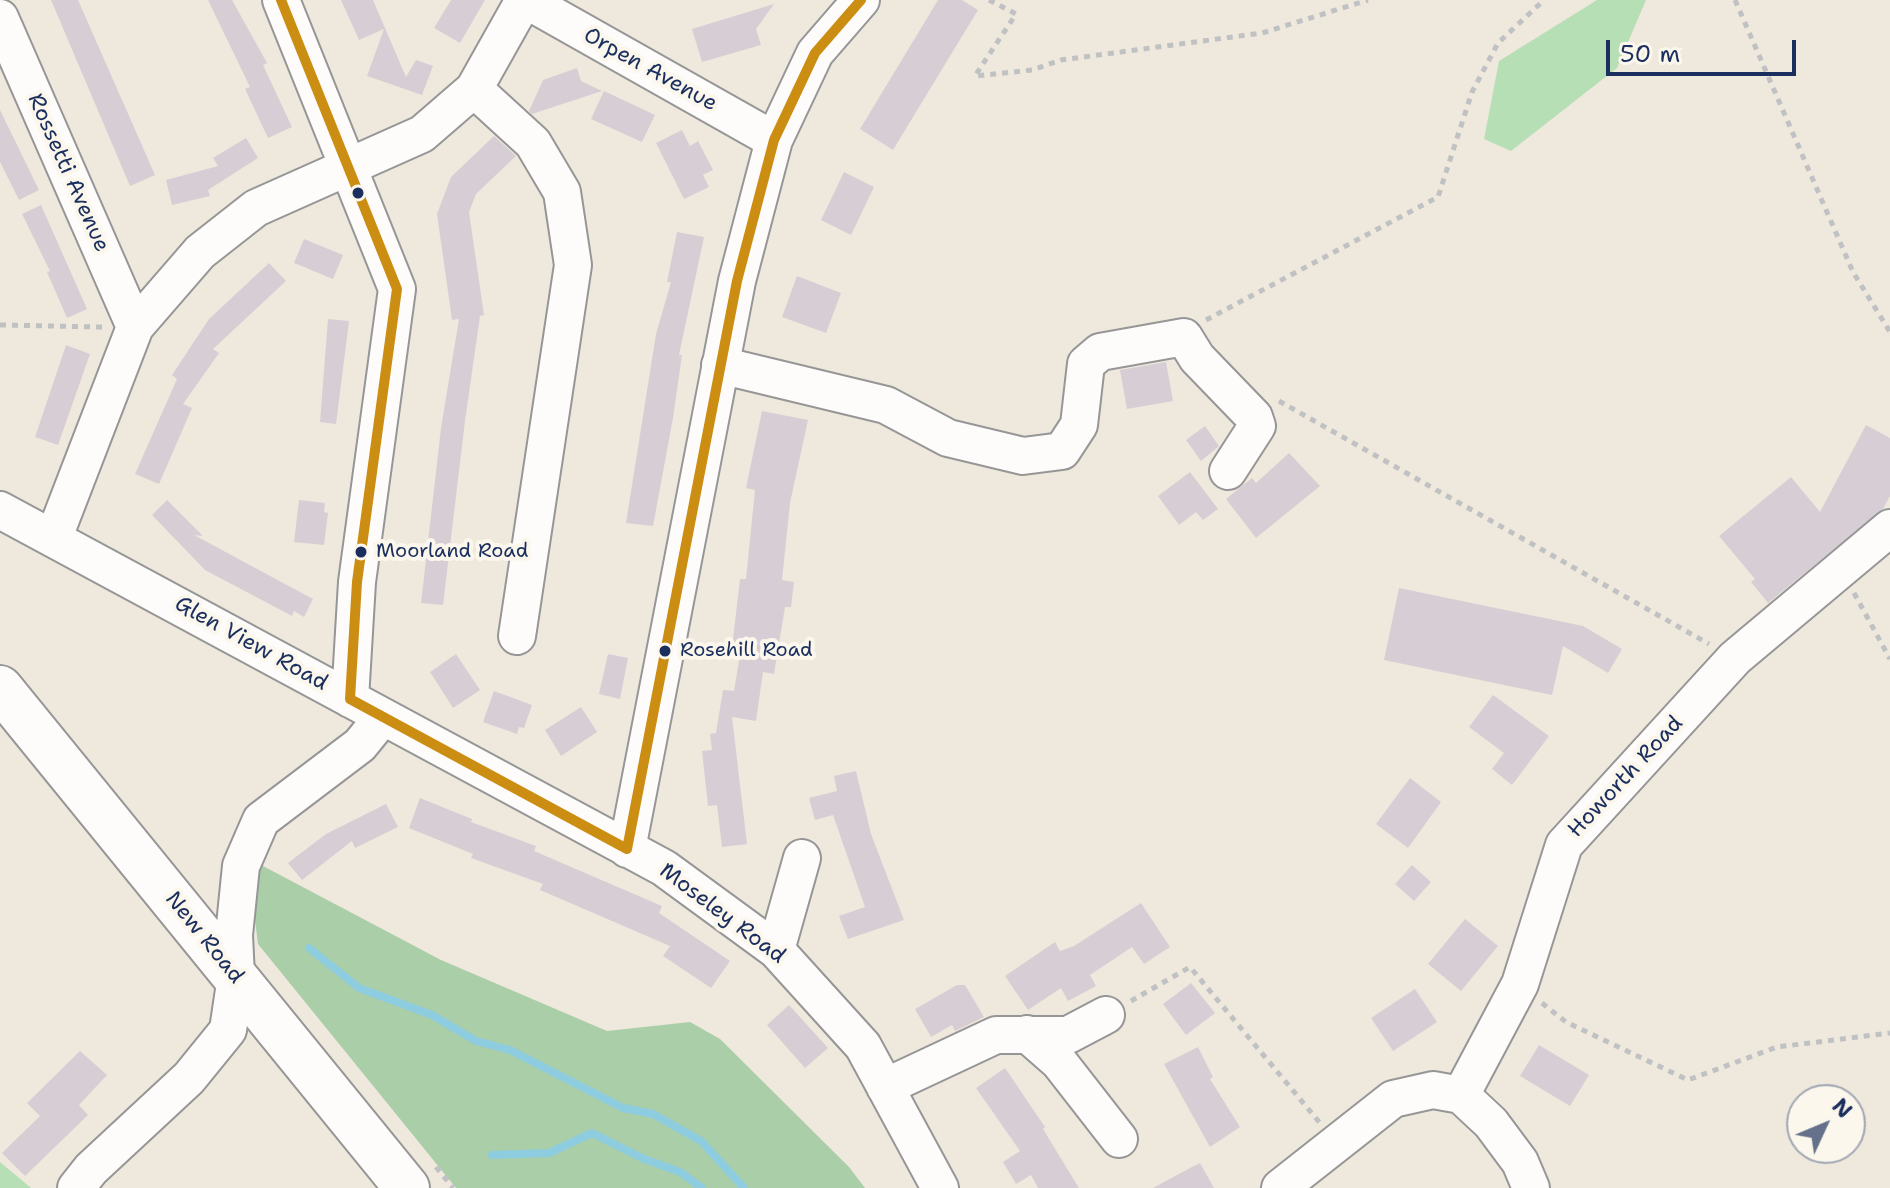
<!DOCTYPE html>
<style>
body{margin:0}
#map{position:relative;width:1890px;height:1188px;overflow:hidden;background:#efe8dc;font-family:"Shantell Sans",sans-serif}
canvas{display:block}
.north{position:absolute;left:1786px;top:1084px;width:80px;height:80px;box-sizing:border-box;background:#fbf7ec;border:2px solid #a1a7b3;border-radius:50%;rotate:46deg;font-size:22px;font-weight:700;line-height:32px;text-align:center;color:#1b2f5e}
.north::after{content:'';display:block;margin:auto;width:28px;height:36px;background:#65708a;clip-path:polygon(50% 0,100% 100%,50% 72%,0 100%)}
.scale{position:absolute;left:1606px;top:40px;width:190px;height:36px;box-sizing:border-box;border:4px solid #1b2f5e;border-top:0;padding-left:10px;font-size:24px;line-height:28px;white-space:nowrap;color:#1b2f5e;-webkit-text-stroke:6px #fbf7ec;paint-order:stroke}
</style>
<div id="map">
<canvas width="1890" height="1188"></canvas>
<div class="north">N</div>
<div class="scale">50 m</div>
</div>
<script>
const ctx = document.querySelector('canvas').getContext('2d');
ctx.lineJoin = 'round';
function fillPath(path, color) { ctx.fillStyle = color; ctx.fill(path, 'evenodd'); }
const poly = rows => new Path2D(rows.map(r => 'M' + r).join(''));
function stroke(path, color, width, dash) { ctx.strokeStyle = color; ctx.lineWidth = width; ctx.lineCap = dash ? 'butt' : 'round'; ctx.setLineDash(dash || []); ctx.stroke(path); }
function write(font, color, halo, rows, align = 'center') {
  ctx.font = font + ' "Shantell Sans",sans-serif'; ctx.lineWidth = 8; ctx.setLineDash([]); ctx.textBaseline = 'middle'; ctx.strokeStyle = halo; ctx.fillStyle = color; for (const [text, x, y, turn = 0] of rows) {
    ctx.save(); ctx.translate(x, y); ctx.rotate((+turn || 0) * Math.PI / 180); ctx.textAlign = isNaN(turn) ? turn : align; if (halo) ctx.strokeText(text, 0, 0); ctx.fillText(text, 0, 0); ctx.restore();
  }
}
fillPath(poly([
 [1597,0,1646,0,1617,68,1511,151,1484,139,1499,61],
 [0,1162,31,1188,0,1188]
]), '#b7dfb5');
fillPath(poly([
 [261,865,441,960,607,1031,690,1022,720,1039,849,1167,865,1188,456,1188,258,944,252,896]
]), '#a9cea8');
stroke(poly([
 [309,948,359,988,432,1015,476,1041,510,1050,623,1108,653,1114,701,1141,744,1188],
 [492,1155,549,1153,592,1133,644,1159,680,1172,702,1188]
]), '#8ecce0', 8);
fillPath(poly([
 [51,0,78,0,155,175,130,186],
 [208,0,232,0,267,63,263,65,292,127,268,138,245,89,250,87],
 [341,0,373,0,406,77,416,60,433,66,422,95,367,76,384,29,359,40],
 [451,0,485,0,460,43,434,28],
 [938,0,962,0,978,10,893,150,860,129],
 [774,4,756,29,761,45,702,62,692,29],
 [577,68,581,81,602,91,532,114,529,111,543,80],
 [604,91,655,115,642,142,591,119],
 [0,110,39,190,19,200,0,162],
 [682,130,690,146,698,141,713,170,703,175,709,187,684,199,656,143],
 [494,136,516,156,476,194,469,212,484,315,480,316,465,421,443,605,421,603,441,428,459,319,452,320,437,214,451,177],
 [246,138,258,158,208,190,210,196,172,205,166,180,218,166,213,158],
 [844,172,874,187,851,235,821,220],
 [41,205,87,309,67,318,47,272,50,271,22,214],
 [677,232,704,237,679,355,682,355,673,418,653,526,626,523,656,334,671,282,667,282],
 [304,239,343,255,333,279,294,263],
 [269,263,286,281,213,349,219,353,183,404,192,408,159,484,135,474,177,379,172,375,209,319],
 [797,276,841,293,826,333,782,317],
 [328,319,349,321,336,424,320,422],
 [66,345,90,354,58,445,35,437],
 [1166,362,1173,401,1127,409,1120,370],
 [762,411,808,420,790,503,782,580,794,582,791,607,785,607,774,674,763,672,756,721,732,717,747,844,722,847,717,805,708,806,702,751,712,750,710,734,716,733,723,690,734,691,741,649,732,647,740,579,746,579,755,490,746,488],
 [1866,425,1890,438,1890,496,1883,509,1768,603,1751,582,1755,579,1719,536,1791,477,1820,512],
 [1205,426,1219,446,1201,461,1186,440],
 [1289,453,1320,486,1256,538,1226,499,1252,478,1256,483],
 [1190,472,1218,509,1203,520,1196,512,1179,525,1158,496],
 [167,500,203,536,194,535,313,599,304,617,294,611,292,616,205,570,152,515],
 [299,500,325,503,324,512,328,513,324,545,294,542],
 [1399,588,1583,626,1622,649,1608,673,1563,646,1552,695,1384,660],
 [456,654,480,690,453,708,430,672],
 [608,654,628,658,620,699,599,694],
 [494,691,532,705,524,728,519,727,517,734,483,722],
 [1493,695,1549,736,1512,785,1492,769,1504,753,1469,727],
 [581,707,597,732,561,756,545,730],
 [856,771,871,834,904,920,848,939,839,916,865,907,833,815,815,820,809,798,837,791,834,776],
 [1410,778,1441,802,1408,848,1376,824],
 [420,798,472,819,471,822,536,846,534,851,662,906,659,913,730,961,711,988,663,956,670,946,540,890,543,884,471,858,473,854,409,828],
 [386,804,398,827,355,848,352,841,302,880,288,863,326,834],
 [1412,865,1431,882,1414,901,1395,884],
 [1141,903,1170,947,1144,964,1132,947,1090,975,1096,986,1068,1001,1061,988,1028,1010,1005,976,1055,942,1060,951,1074,946],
 [1465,919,1498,946,1461,991,1428,964],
 [1191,983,1215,1013,1186,1035,1163,1004],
 [957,985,965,985,984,1017,955,1031,952,1025,931,1037,915,1009],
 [1415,989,1437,1022,1393,1051,1371,1018],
 [789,1005,828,1048,805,1068,767,1025],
 [1539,1045,1589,1075,1570,1106,1520,1076],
 [1198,1047,1213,1077,1210,1079,1240,1127,1210,1147,1164,1064],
 [80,1051,107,1075,79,1105,88,1115,25,1176,2,1153,40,1116,27,1103],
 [1005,1068,1045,1127,1043,1129,1079,1188,1038,1188,1031,1175,1016,1184,1003,1162,1020,1151,976,1088],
 [1200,1163,1214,1188,1153,1188,1190,1168]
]), '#d7ced5');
const minor = poly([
 [281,0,397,289,357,582,350,699],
 [526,0,774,140],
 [0,18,135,327],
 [474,89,533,143,562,192,573,265,517,636],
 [720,365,886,405,948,438,1023,456,1062,451,1079,425,1086,364,1100,352,1184,337,1197,358,1254,417,1257,426,1228,471],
 [0,510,664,868,776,950,863,1046,940,1188],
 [54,537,135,327,200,252,256,208,422,134,474,89,524,0],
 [627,849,737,281,774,140,815,53,861,0],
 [776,950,802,858],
 [1027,1034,1059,1062,1119,1139],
 [885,1087,996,1035,1068,1035,1106,1015],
 [1461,1095,1520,984,1564,845,1735,658,1890,528],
 [76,1188,91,1169,189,1078,228,1030,236,977,234,935,241,866,261,820,360,745,382,718],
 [1280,1188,1393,1099,1433,1090,1461,1095,1491,1123,1520,1162,1531,1188]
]);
const highway = poly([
 [0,688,407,1188]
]);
stroke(minor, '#969697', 40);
stroke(highway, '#969697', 48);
stroke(poly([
 [989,0,1016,14,975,76,1032,70,1061,60,1262,33,1368,0],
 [1735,0,1853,272,1890,332],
 [1206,320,1438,197,1472,92,1498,43,1544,0],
 [0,325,102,327],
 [1279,401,1709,644],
 [1854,593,1890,659],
 [1131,1001,1190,967,1320,1123],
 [1542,1003,1566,1022,1688,1080,1777,1047,1890,1033],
 [436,1167,453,1188]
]), '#c0c1c3', 5, [6, 6]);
stroke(minor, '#fdfcfa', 36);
stroke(highway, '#fdfcfa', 44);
stroke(poly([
 [281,0,397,289,357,582,350,699,627,849,737,281,774,140,815,53,861,0]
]), '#cb8e13', 10);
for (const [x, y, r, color] of [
 [358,193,7,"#1b2f5e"],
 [361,552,7,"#1b2f5e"],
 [665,651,7,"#1b2f5e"]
]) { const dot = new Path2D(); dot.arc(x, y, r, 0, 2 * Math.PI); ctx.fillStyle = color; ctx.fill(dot); stroke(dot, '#fbf7ec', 3); }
write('20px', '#1b2f5e', '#fbf7ec', [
 ["Moorland Road",376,552],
 ["Rosehill Road",680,651]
], 'left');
write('22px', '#1b2f5e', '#fbf7ec', [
 ["Orpen Avenue",650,70,29],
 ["Rossetti Avenue",68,173,66],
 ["Glen View Road",251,644,29],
 ["Howorth Road",1626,777,-47],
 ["Moseley Road",722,914,37],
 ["New Road",204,938,51]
]);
</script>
